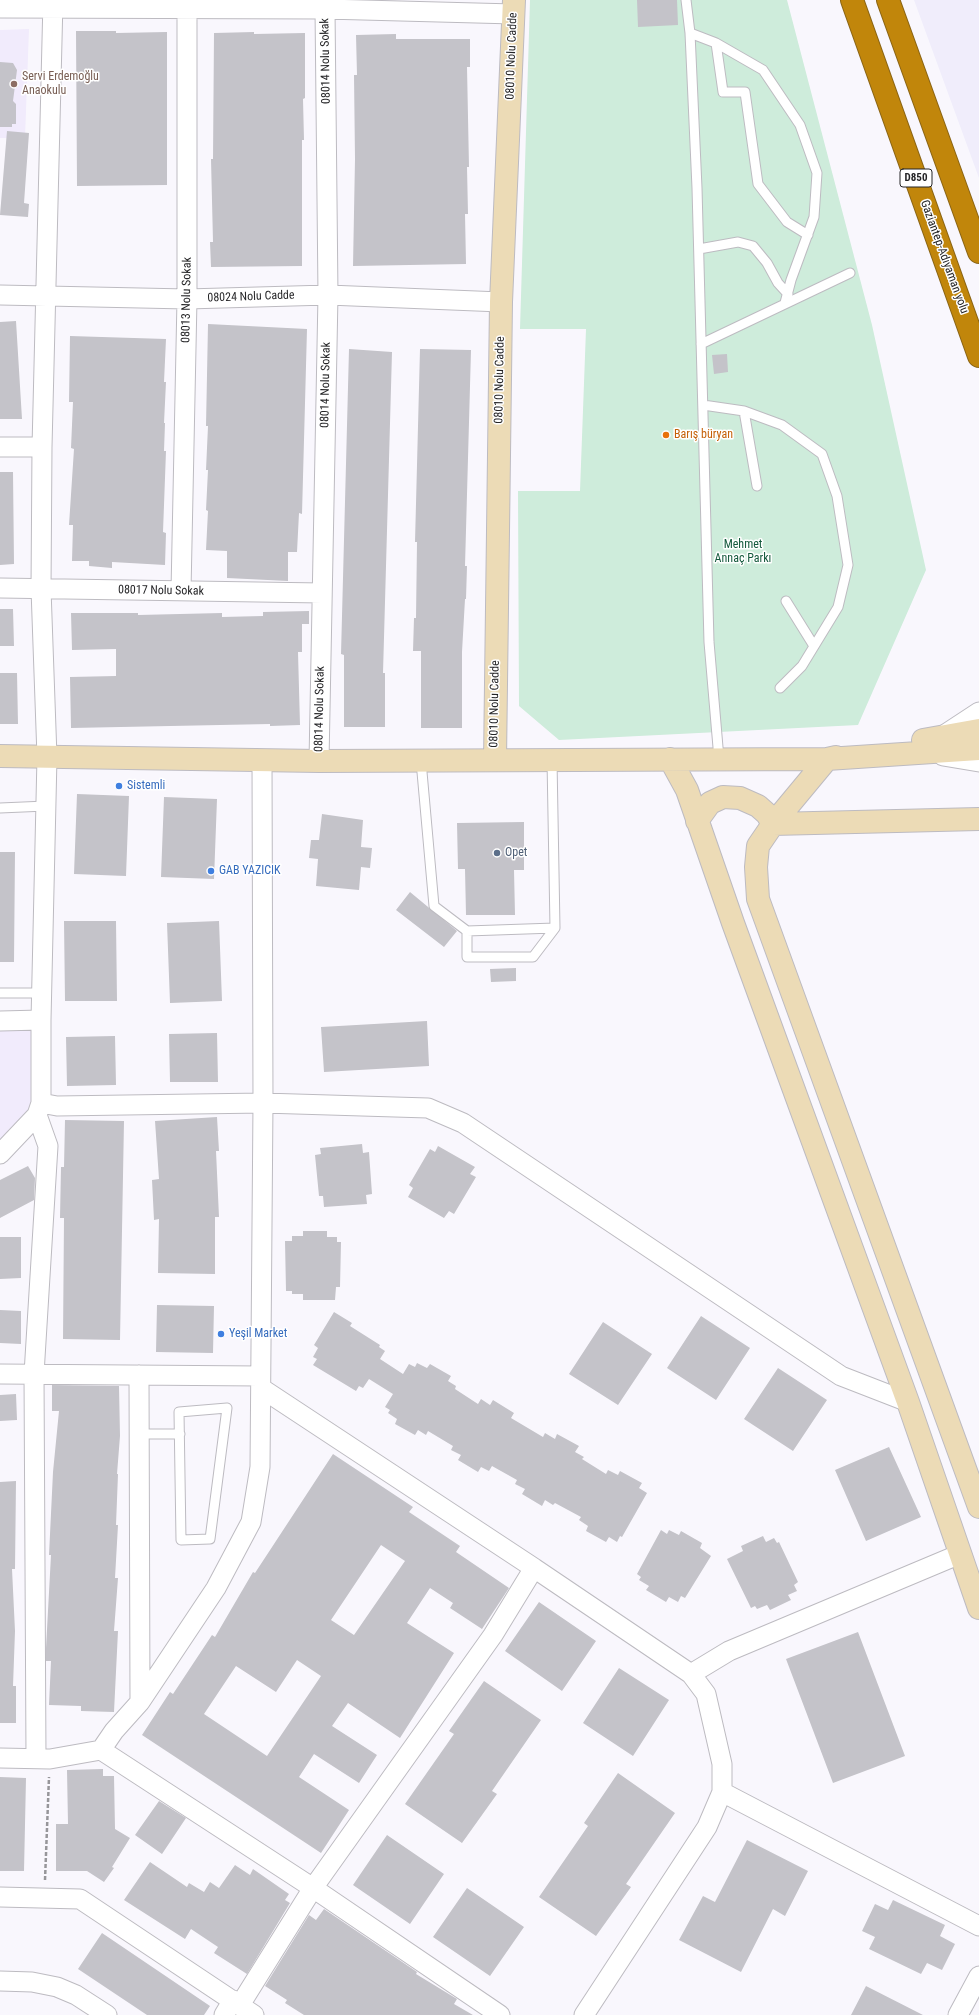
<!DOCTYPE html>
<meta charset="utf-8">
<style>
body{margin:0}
canvas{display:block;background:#f9f7fd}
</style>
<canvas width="979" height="2015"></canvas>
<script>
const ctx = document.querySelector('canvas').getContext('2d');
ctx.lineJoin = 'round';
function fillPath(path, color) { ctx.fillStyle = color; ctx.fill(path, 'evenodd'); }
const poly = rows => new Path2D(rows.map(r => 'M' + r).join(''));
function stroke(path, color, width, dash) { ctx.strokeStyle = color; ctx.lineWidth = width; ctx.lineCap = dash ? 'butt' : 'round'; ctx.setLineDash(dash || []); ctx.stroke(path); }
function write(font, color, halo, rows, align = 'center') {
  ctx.font = font + ' "Roboto Condensed",sans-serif'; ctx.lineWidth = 3; ctx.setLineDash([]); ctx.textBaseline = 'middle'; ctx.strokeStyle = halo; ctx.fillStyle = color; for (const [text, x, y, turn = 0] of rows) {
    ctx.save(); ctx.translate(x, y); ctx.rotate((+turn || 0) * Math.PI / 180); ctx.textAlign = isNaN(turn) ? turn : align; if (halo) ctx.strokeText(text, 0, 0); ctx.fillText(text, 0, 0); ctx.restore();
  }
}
fillPath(poly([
 [914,0,979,0,979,178]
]), '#f0edfb');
fillPath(poly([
 [29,29,25,138,0,138,0,30],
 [0,1029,37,1029,32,1117,0,1148]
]), '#f1ebfc');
fillPath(poly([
 [530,0,787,0,872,325,926,570,858,725,559,740,519,706,518,491,580,491,586,329,520,329]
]), '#ceecdb');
fillPath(poly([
 [637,0,677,0,678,25,638,27],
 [76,31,116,31,116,33,167,32,167,185,77,186],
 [254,32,254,34,305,33,305,98,303,99,304,140,302,140,302,266,211,267,210,242,213,242,211,159,213,159,214,33],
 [396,34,396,39,470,39,470,67,467,67,469,167,467,167,468,214,465,214,466,264,353,266,355,159,354,75,357,75,356,35],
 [0,62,13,63,17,70,13,101,16,104,16,124,12,124,12,127,0,127],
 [7,131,29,133,24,203,29,204,28,217,0,215],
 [16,321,22,419,0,419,0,322],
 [208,324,307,329,302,514,299,513,297,552,288,552,288,581,227,578,227,551,206,550,208,511,206,510,208,470,206,470,208,426,206,426],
 [70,336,166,339,164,382,166,382,164,423,165,423,164,451,166,451,163,532,166,533,165,565,112,562,112,568,89,566,89,561,72,561,73,525,69,525,74,449,71,448,73,402,69,402],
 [349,349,392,352,383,673,385,673,385,727,344,727,344,655,341,654],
 [420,349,471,350,465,566,467,566,466,599,465,599,462,652,462,728,421,728,421,651,413,651,414,618,416,618,417,542,415,542],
 [727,354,728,372,714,374,712,355],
 [0,472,13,472,14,564,0,565],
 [0,609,13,609,14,646,0,646],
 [309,611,309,624,302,624,302,652,298,652,300,725,270,726,270,724,71,728,70,677,116,676,116,649,72,650,71,613,138,613,138,615,222,613,222,617,263,616,263,612],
 [0,673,17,673,18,724,0,724],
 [77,794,129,796,126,876,74,874],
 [164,797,217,799,214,879,161,877],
 [322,814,363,820,361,847,372,848,370,868,361,867,359,890,316,886,318,859,309,858,311,840,319,840],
 [524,822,524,870,514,870,515,915,466,915,465,869,458,869,457,823],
 [0,852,15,852,14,962,0,962],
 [410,892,457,931,444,947,396,910],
 [64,921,116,921,117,1001,65,1001],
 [219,921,222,1001,170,1003,167,923],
 [516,968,516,981,491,982,490,969],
 [427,1021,429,1066,324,1072,321,1027],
 [217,1033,218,1082,170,1082,169,1034],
 [115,1036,116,1085,67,1086,66,1037],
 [217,1117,219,1151,216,1151,219,1217,215,1217,215,1274,158,1273,159,1219,154,1220,152,1180,159,1179,155,1121],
 [65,1120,124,1121,120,1340,63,1339,64,1218,60,1218,61,1167,64,1167],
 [362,1144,363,1153,369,1152,372,1194,366,1195,367,1204,324,1207,323,1196,319,1196,315,1155,321,1154,320,1148],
 [438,1146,475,1167,470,1174,476,1177,454,1214,449,1211,444,1218,408,1197,413,1188,409,1185,430,1149,435,1152],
 [28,1166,35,1178,34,1200,0,1218,0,1180],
 [303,1231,327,1231,327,1237,337,1237,337,1242,341,1242,340,1287,336,1287,335,1300,303,1300,303,1294,292,1294,292,1291,286,1291,285,1241,292,1241,292,1236,303,1236],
 [0,1237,21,1237,21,1278,0,1279],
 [157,1305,214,1306,213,1353,156,1352],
 [0,1310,21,1311,21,1344,0,1343],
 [334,1312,352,1323,350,1326,380,1345,379,1347,385,1351,380,1359,403,1374,409,1364,415,1367,417,1363,427,1368,430,1364,451,1376,448,1381,456,1386,455,1389,478,1404,481,1399,490,1405,493,1400,514,1413,511,1418,543,1437,545,1433,555,1439,557,1434,579,1446,575,1452,584,1457,582,1459,606,1474,608,1470,618,1475,620,1471,642,1483,639,1488,647,1493,622,1537,620,1536,617,1542,609,1537,606,1542,586,1531,588,1526,579,1520,581,1517,555,1503,553,1505,545,1500,542,1506,522,1494,525,1489,515,1484,517,1480,492,1466,489,1471,481,1467,478,1472,458,1460,461,1455,451,1450,453,1446,428,1431,426,1435,418,1430,415,1435,395,1424,397,1419,388,1413,390,1410,385,1407,393,1394,369,1379,363,1388,359,1386,356,1391,313,1365,317,1359,313,1357,318,1348,314,1345],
 [701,1316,750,1348,716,1400,667,1368],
 [603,1322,652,1354,618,1405,569,1374],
 [778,1368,827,1400,793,1451,744,1419],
 [52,1385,119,1386,120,1436,117,1474,118,1474,116,1525,118,1525,115,1578,118,1578,114,1631,118,1631,114,1712,81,1711,81,1706,49,1705,51,1661,46,1661,46,1648,51,1555,49,1555,53,1472,59,1411,52,1411],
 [16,1394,17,1420,0,1421,0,1395],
 [889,1447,921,1517,866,1541,835,1470],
 [333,1454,413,1507,409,1512,460,1546,456,1552,509,1588,482,1629,450,1608,453,1603,430,1588,407,1623,454,1653,400,1738,348,1703,332,1726,377,1755,359,1783,314,1754,299,1777,349,1810,321,1853,142,1735,170,1692,173,1694,212,1635,215,1637,253,1572,255,1573],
 [381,1545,405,1561,354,1635,331,1620],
 [297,1660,321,1676,267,1756,204,1714,236,1666,276,1692],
 [16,1481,15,1569,12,1569,15,1631,13,1686,16,1686,16,1723,0,1723,0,1482],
 [661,1530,667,1534,669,1530,679,1535,681,1531,702,1543,700,1548,711,1556,685,1598,681,1596,678,1602,669,1597,666,1602,646,1590,649,1586,639,1580,641,1577,637,1574],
 [763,1536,766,1542,774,1538,777,1543,779,1542,798,1582,794,1585,797,1591,788,1595,791,1600,770,1610,767,1605,757,1609,755,1606,751,1608,727,1559,743,1551,741,1546],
 [539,1602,596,1641,562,1691,505,1651],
 [858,1632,905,1756,833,1783,786,1659],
 [619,1668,669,1700,633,1756,583,1723],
 [484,1681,541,1720,492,1791,497,1794,462,1843,405,1804,454,1734,449,1731],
 [103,1769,103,1776,114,1776,115,1829,130,1838,112,1867,114,1868,104,1882,87,1871,56,1871,56,1824,68,1824,67,1770],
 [618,1773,675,1813,626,1884,631,1887,596,1936,539,1897,588,1826,584,1823],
 [0,1777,26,1778,24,1871,0,1871],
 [159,1801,186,1818,162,1854,135,1835],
 [387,1835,444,1874,410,1924,353,1885],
 [747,1840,808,1871,785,1916,773,1909,741,1972,679,1940,703,1896,715,1902],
 [150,1862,187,1887,189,1883,204,1892,210,1882,219,1888,235,1865,250,1875,253,1869,289,1894,285,1900,290,1903,247,1974,214,1953,218,1947,191,1929,185,1939,124,1900],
 [467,1888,524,1927,490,1976,433,1937],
 [893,1900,945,1925,940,1936,955,1944,942,1970,927,1963,921,1974,869,1949,875,1937,862,1931,875,1904,888,1910],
 [324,1909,417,1972,416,1974,457,1999,454,2004,473,2015,304,2015,285,2003,287,2000,265,1986,309,1915,316,1920],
 [102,1933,210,2006,204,2015,147,2015,78,1969],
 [866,1986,923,2015,851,2015]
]), '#c4c3c9');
const lane = poly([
 [686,0,690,33,697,188,709,642,719,759],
 [690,33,716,43,763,70,800,125,817,173,814,217,791,280,785,303],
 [716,43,723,92,745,92,758,184,787,222,808,235],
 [699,249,738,242,753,246,767,263,778,283,788,294],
 [701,344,850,273],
 [703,405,744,411,782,425,822,454,837,496,848,565,838,607,802,666,780,688],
 [744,411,757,486],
 [786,601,814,646],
 [421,761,434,906,467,931,555,928,552,760],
 [0,808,46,806],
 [467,931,467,957,533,957,555,928],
 [0,993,42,993],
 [227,1408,210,1539,181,1540,179,1412,227,1408],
 [139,1434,180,1434]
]);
const street = poly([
 [0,8,325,9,514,14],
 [0,295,187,299,328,295,501,302],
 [0,447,42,447],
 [0,588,322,593],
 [181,591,187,299,187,9],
 [944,735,979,712],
 [943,756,979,762],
 [319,761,328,295,325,9],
 [0,1021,41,1020],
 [41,1103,57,1106,263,1103,428,1108,463,1123,841,1376,908,1402],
 [0,1154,37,1115,41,1103,41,1020,47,757,41,589,42,447,53,0],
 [0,1374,260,1376],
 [139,1375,140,1702],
 [534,1568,691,1674,706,1694,722,1764,722,1792,707,1827,584,2015],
 [691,1674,729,1651,960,1554],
 [101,1750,313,1888,500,2015],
 [0,1758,50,1759,101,1750,114,1731,140,1702,216,1588,251,1522,260,1467,263,1103,262,760],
 [36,1758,34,1374,48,1146,37,1115],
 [722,1792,979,1926],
 [0,1897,80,1899,254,2015],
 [0,1981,32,1982,57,1987,76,1995,107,2015],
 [240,2005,313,1888,493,1635,534,1568,261,1388],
 [224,2015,233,2000],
 [958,2015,979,1976]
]);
const secondary = poly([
 [923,740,979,730],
 [0,756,319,761,827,759,979,749],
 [836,757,827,759,773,824,758,846,756,867,758,899,979,1507],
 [670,759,687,790,733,923,908,1402,979,1608],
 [495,760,501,302,514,0],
 [697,821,710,803,723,797,740,798,758,806,767,814,773,824],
 [773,824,979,819]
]);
const highway = poly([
 [852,0,979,356],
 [888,0,979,252]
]);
stroke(lane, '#bdbbc1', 11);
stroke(street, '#bdbbc1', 21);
stroke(secondary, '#bdbbc1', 24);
stroke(highway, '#8a6415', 24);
stroke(poly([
 [45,1880,49,1777]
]), '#97969a', 2.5, [4, 2]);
stroke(lane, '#fff', 9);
stroke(street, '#fff', 19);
stroke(secondary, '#ecdbb6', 22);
stroke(highway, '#c1860b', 22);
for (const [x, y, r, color] of [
 [14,84,4,"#8d6e63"],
 [666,435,4,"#e8710a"],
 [119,786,4,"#3f7fe0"],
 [497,853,4,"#5c6f8a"],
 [211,871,4,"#3f7fe0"],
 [221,1334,4,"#3f7fe0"]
]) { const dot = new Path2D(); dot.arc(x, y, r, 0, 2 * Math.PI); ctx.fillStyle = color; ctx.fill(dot); stroke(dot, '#fff', 1.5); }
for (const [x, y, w] of [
 [916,178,32]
]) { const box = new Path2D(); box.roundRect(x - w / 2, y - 9, w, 18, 3); ctx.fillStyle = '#fff'; ctx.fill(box); stroke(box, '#252527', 1); }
write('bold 11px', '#252527', null, [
 ["D850",916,178]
]);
write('12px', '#252527', '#fff', [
 ["08010 Nolu Cadde",512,56,-88],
 ["08014 Nolu Sokak",326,61,-91],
 ["Gaziantep-Adıyaman yolu",944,257,70],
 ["08024 Nolu Cadde",251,297,-2],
 ["08013 Nolu Sokak",187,300,-89],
 ["08010 Nolu Cadde",500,380,-89],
 ["08014 Nolu Sokak",326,385,-89],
 ["08017 Nolu Sokak",161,591,1],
 ["08010 Nolu Cadde",495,704,-89],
 ["08014 Nolu Sokak",320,709,-89]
]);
write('12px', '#785e54', '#fff', [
 ["Servi Erdemoğlu",22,77],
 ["Anaokulu",22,91]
], 'left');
write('12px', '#c56008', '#fff', [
 ["Barış büryan",674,435]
], 'left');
write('12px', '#14593c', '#fff', [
 ["Mehmet",743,545],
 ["Annaç Parkı",743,559]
]);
write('12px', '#366cbe', '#fff', [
 ["Sistemli",127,786],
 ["GAB YAZICIK",219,871],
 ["Yeşil Market",229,1334]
], 'left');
write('12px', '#4e5e75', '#fff', [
 ["Opet",505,853]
], 'left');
</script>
